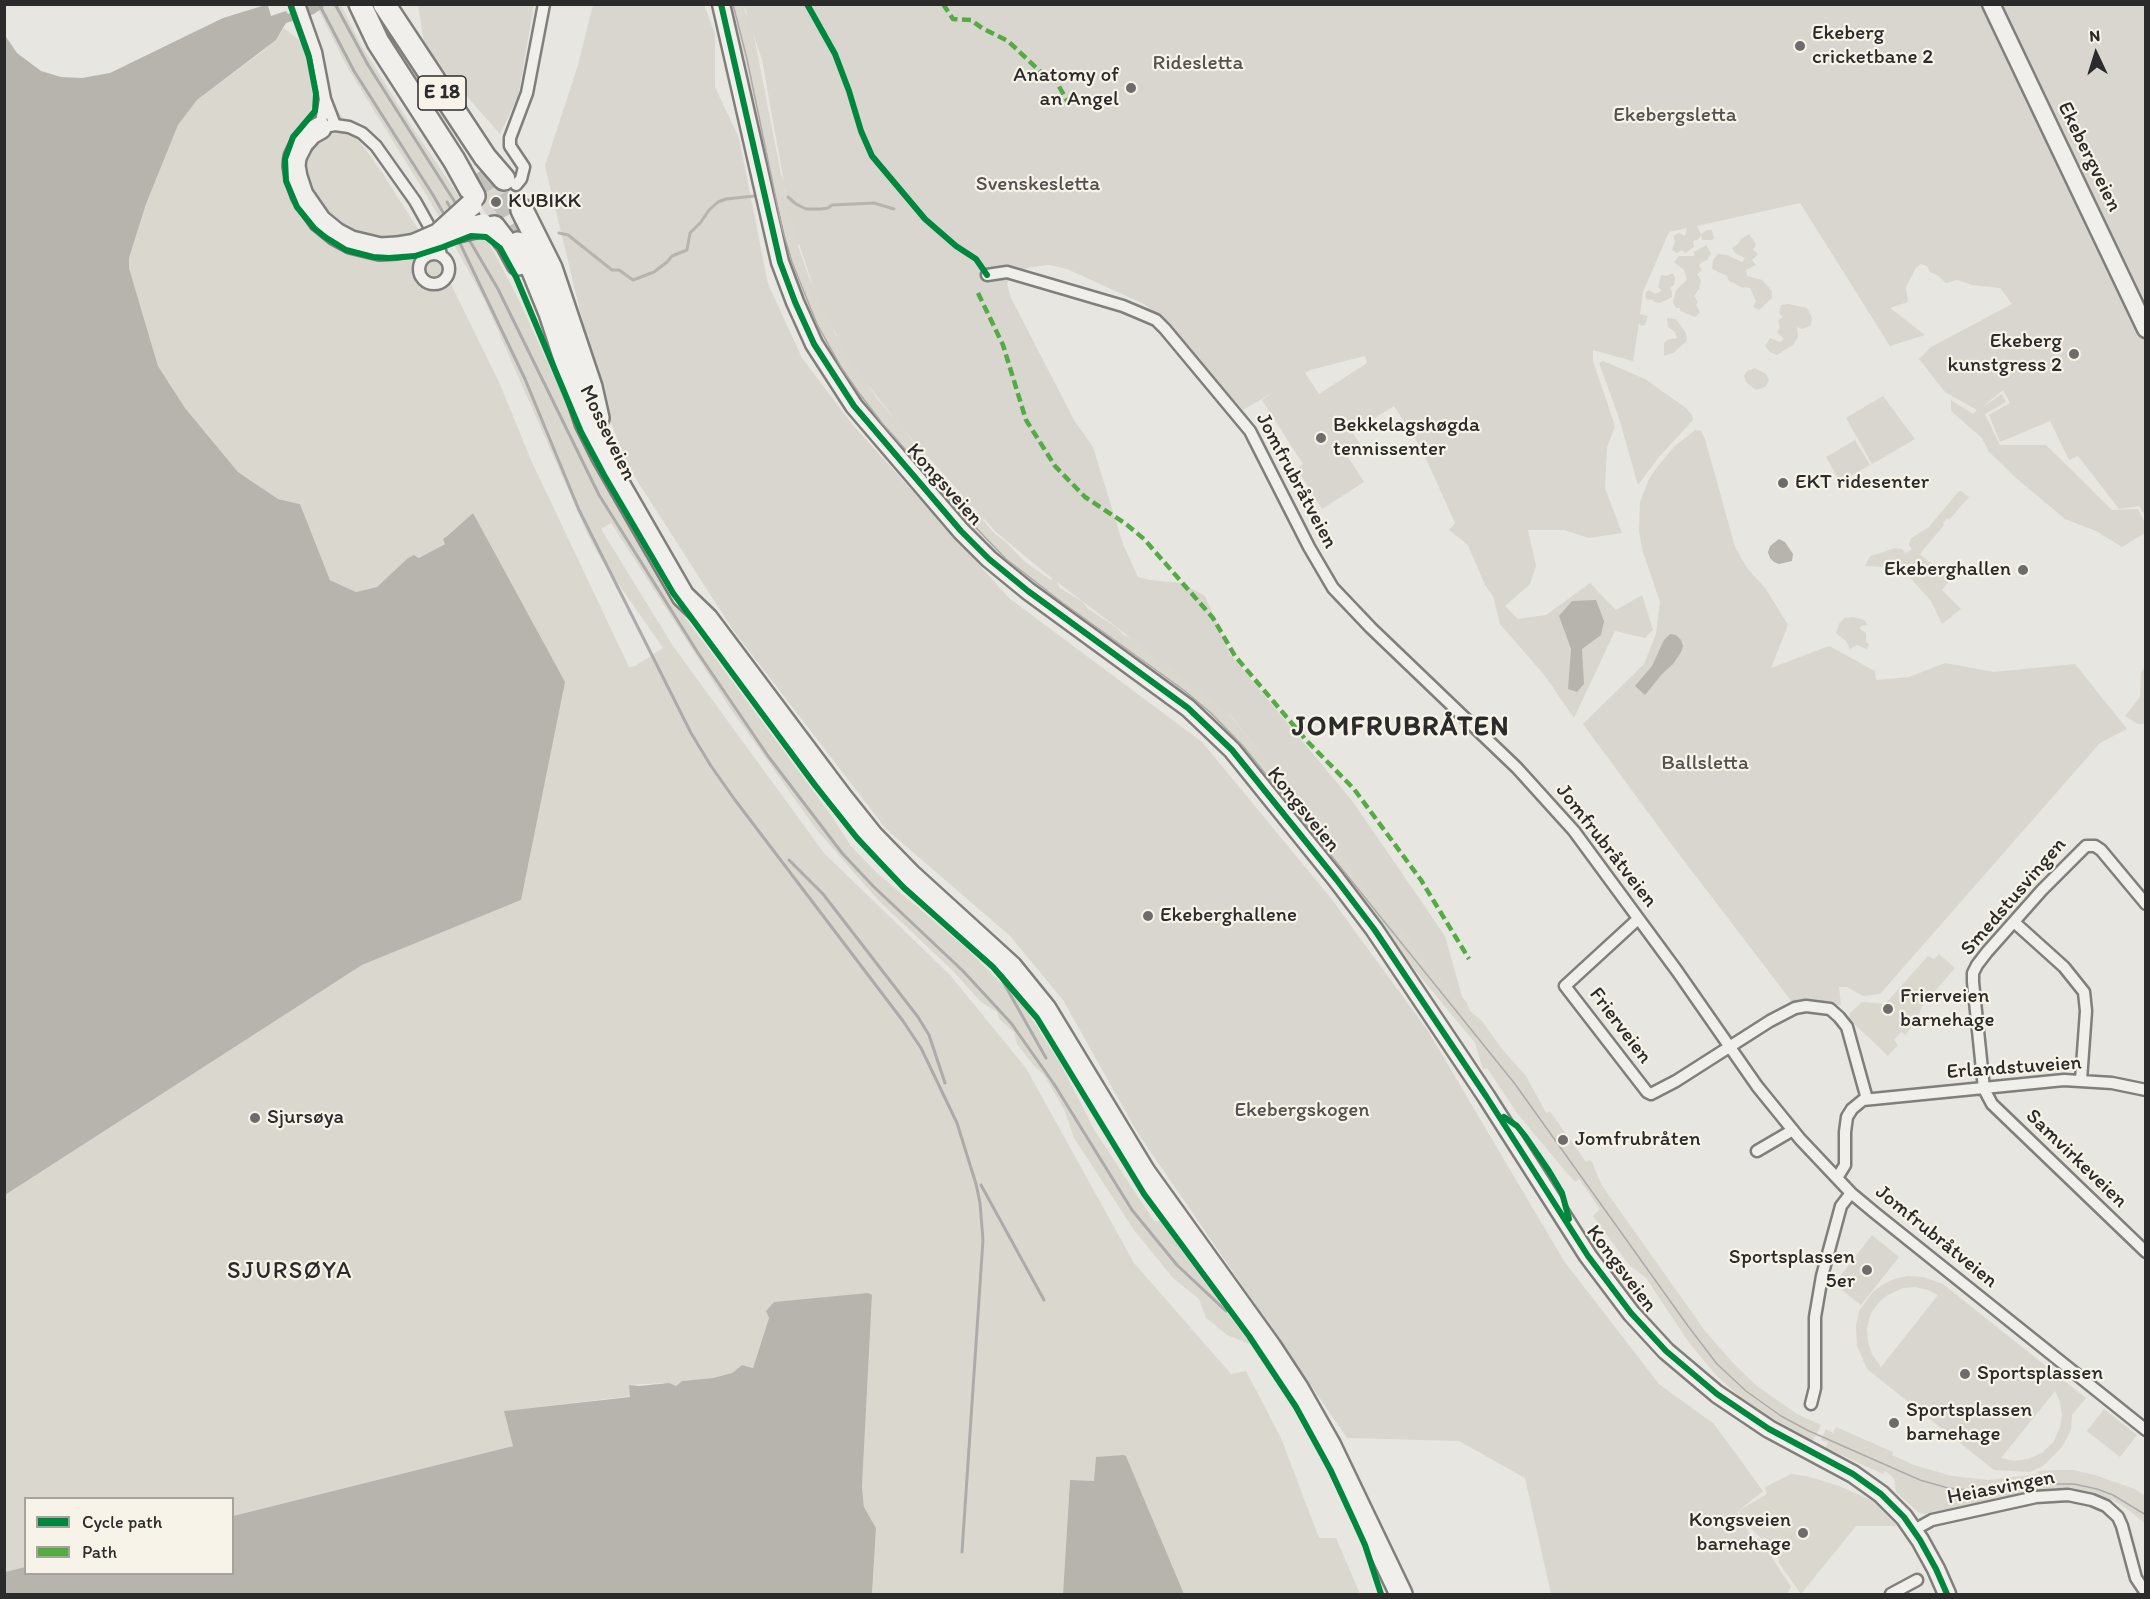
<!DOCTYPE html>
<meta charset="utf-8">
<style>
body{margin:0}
#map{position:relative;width:2150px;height:1599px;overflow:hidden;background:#e8e6e0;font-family:Itim,sans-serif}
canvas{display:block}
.frame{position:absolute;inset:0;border:6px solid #2b2b2b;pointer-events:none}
.legend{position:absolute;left:24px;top:1497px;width:210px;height:78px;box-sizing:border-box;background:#f7f3e8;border:2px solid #a5a39c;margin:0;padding:8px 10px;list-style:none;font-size:18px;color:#2b2b2b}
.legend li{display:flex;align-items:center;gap:12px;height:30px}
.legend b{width:30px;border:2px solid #a5a39c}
.north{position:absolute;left:2066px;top:24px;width:60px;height:60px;-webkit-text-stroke:4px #f7f3e8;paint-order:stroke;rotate:356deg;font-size:16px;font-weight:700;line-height:24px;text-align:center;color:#2b2b2b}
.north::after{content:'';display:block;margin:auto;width:21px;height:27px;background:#2b2b2b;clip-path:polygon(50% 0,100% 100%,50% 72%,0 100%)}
</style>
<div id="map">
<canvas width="2150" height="1599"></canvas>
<div class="frame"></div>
<ul class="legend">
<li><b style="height:8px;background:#00873e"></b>Cycle path</li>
<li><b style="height:8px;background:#54ab44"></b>Path</li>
</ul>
<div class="north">N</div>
</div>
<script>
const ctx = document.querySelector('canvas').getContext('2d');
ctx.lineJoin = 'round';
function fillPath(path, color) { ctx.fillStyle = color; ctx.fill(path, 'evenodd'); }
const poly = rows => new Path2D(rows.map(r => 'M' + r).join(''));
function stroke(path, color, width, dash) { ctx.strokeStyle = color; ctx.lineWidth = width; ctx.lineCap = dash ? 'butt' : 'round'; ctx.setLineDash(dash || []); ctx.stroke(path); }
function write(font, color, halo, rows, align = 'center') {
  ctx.font = font + ' Itim,sans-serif'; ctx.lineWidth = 4.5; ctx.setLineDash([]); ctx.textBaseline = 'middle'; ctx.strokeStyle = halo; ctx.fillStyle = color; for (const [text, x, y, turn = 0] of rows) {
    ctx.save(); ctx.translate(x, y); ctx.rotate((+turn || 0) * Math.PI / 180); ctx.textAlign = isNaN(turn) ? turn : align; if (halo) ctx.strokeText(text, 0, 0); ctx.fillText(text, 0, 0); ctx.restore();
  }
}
fillPath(poly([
 [316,5,341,5,361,45,412,127,481,229,515,292,588,450,672,600,831,815,851,846,877,873,967,949,1014,996,1025,999,1030,1016,1060,1063,1095,1131,1154,1221,1160,1221,1250,1344,1227,1335,1206,1318,1199,1299,1173,1278,1134,1230,1074,1138,1064,1109,1044,1075,1034,1066,1017,1044,1014,1032,999,1019,997,1012,981,1002,952,970,878,900,816,829,730,708,611,523,601,529,673,646,824,853,950,975,1026,1068,1134,1263,1231,1374,1246,1371,1281,1438,1319,1538,1336,1538,1360,1594,1184,1594,1126,1456,1124,1455,1095,1482,1070,1480,1063,1594,872,1594,876,1528,864,1507,862,1487,872,1295,774,1302,766,1311,769,1318,753,1368,742,1365,732,1373,713,1378,682,1381,676,1386,665,1383,629,1385,631,1396,505,1411,513,1446,233,1516,232,1498,26,1498,25,1567,5,1572,5,1195,362,965,521,900,473,513,446,537,445,544,419,558,417,556,409,558,377,587,356,592,330,580,300,504,278,499,238,472,185,408,158,366,129,268,129,258,146,204,178,125,197,100,264,50,276,40,284,28,299,40,332,103,383,174,444,270,499,382,531,460,629,667,635,666,663,648,601,559,589,537,484,299,430,201,347,67],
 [730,5,747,5,748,7,744,9,752,26,781,174,787,189,785,190,788,204,800,242,798,246,809,277,836,335,841,340,841,342,876,397,939,472,958,492,970,501,973,509,978,513,981,513,984,518,983,520,994,533,1007,543,1025,562,1051,580,1055,578,1060,588,1083,602,1087,608,1117,628,1124,635,1137,640,1228,709,1229,714,1467,1003,1470,1011,1482,1021,1502,1049,1526,1076,1545,1111,1547,1113,1550,1111,1586,1162,1590,1160,1592,1162,1601,1184,1705,1331,1734,1364,1757,1386,1797,1414,1821,1425,1813,1441,1763,1413,1741,1398,1717,1376,1690,1344,1646,1278,1629,1265,1593,1216,1600,1209,1579,1179,1575,1182,1566,1172,1517,1113,1487,1068,1483,1069,1475,1043,1396,947,1350,883,1233,740,1180,692,1001,560,965,522,858,398,836,365,816,329,800,295,786,256],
 [1959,491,1961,491,1969,497,1949,520,1947,518,1943,523,1944,525,1920,554,1950,580,1942,590,1961,609,1942,624,1931,601,1901,568,1865,566,1870,556,1877,554,1895,548,1902,549,1906,553,1912,549,1909,545,1911,538,1928,528],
 [1939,954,1955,968,1923,1005,1915,1023,1905,1035,1901,1032,1894,1040,1898,1045,1888,1056,1849,1019,1850,1013,1862,1002,1885,1004,1928,956,1934,959],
 [1836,1427,1893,1452,1892,1455,1914,1465,1952,1476,1989,1480,2038,1474,2037,1473,2039,1471,2056,1470,2073,1470,2095,1475,2135,1489,2145,1496,2145,1523,2123,1506,2112,1500,2093,1493,2062,1488,2036,1490,1924,1514,1918,1512,1896,1492,1894,1479,1887,1472,1885,1471,1883,1474,1826,1448,1828,1442,1821,1440,1826,1429,1833,1433],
 [1791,1474,1806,1476,1839,1486,1873,1501,1897,1526,1856,1526,1801,1594,1779,1563,1778,1556,1773,1553,1764,1541,1744,1522,1738,1511,1767,1494,1765,1487]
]), '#dad7cf');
fillPath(poly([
 [418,5,534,5,518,97,500,134,425,49],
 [593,5,704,5,715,34,715,87,739,138,768,284,802,358,852,424,1009,598,1202,742,1330,897,1428,1031,1564,1261,1659,1384,1714,1424,1763,1491,1737,1512,1753,1539,1760,1539,1791,1587,1787,1594,1551,1594,1525,1478,1459,1441,1347,1438,1137,1132,1063,1000,1010,936,886,829,733,630,629,468,590,370,582,319,545,166,578,65],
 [744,5,2145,5,2145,516,2139,506,2119,509,2078,456,2069,460,2050,421,2000,442,1989,415,2010,403,2003,390,1981,408,2002,394,2006,402,1985,414,2000,445,2046,445,2112,510,2138,509,2145,523,2145,533,2122,547,2096,531,2065,519,2016,478,1989,452,1982,438,1951,411,1951,400,1973,414,1977,410,1945,392,1919,359,1931,347,2012,304,2000,288,1972,285,1957,280,1946,283,1937,275,1930,272,1927,266,1921,264,1916,268,1906,287,1908,302,1890,308,1925,335,1890,346,1800,203,1697,226,1701,234,1707,230,1712,230,1714,238,1712,240,1702,240,1701,234,1699,239,1693,241,1694,247,1685,253,1682,250,1677,253,1672,250,1675,241,1673,236,1679,233,1685,236,1687,228,1669,232,1643,292,1640,314,1648,316,1645,325,1641,326,1639,323,1633,361,1593,350,1593,361,1615,426,1607,448,1605,488,1622,533,1589,538,1564,530,1528,530,1536,566,1530,584,1505,606,1518,619,1546,615,1590,583,1616,610,1642,595,1653,630,1645,638,1615,631,1574,718,1545,676,1500,624,1493,596,1485,585,1468,545,1449,530,1455,523,1421,448,1394,406,1352,432,1363,448,1348,457,1364,482,1322,509,1297,469,1303,464,1262,400,1275,391,1243,410,1163,319,1144,304,1067,269,1049,265,1031,267,1011,274,1007,284,1011,298,1074,420,1093,447,1123,544,1138,577,1150,580,1182,583,1205,596,1230,654,1353,802,1445,936,1465,1007,1227,711,1044,572,996,532,900,426,859,373,819,304,790,216,762,60],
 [1365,356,1367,363,1319,394,1305,373,1310,370],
 '481 202a16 16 0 1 1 32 0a16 16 0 1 1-32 0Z',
 [1749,234,1756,244,1753,250,1758,254,1752,260,1756,265,1746,270,1747,276,1762,280,1772,291,1772,298,1759,310,1753,307,1756,301,1750,288,1741,287,1729,281,1727,276,1712,269,1713,260,1718,254,1727,255,1742,262,1745,258,1735,253,1732,248,1738,244,1741,239],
 [1706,245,1711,254,1707,260,1702,262,1699,266,1702,270,1697,274,1701,280,1699,289,1694,296,1698,302,1696,305,1700,312,1695,317,1680,311,1680,308,1676,308,1673,302,1676,290,1687,280,1684,270,1674,262,1679,256,1694,256,1694,252],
 [1673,273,1675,278,1674,285,1670,288,1672,292,1672,297,1660,303,1654,302,1653,299,1648,300,1645,297,1646,292,1649,290,1655,294,1662,291,1658,287,1661,275,1666,276],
 [1788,304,1807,308,1812,318,1811,325,1802,329,1797,327,1798,337,1793,345,1777,355,1770,352,1765,346,1770,338,1780,342,1784,339,1777,332,1780,328,1778,320,1783,317,1779,313,1781,305],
 [1667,318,1676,319,1686,333,1687,341,1673,353,1664,356,1664,343,1667,340,1677,338,1675,332,1668,327],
 [1603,361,1645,379,1686,408,1692,415,1693,420,1659,457,1638,485,1619,418,1599,363],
 [1755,368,1766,374,1769,380,1765,387,1756,390,1746,382,1744,376,1747,371],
 [1883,396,1915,439,1872,464,1846,418],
 [1695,430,1701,431,1705,439,1735,547,1747,568,1766,589,1788,625,1771,668,1829,646,1875,671,1876,680,1909,677,1945,663,1994,672,2075,664,2127,729,2100,743,1880,994,1863,996,1847,987,1839,987,1841,1005,1795,1006,1672,845,1583,724,1644,664,1656,634,1660,602,1642,549,1639,531,1640,502,1649,479,1658,466,1674,447],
 [1855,440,1870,465,1840,482,1826,457],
 [1854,617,1864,620,1868,625,1861,626,1860,629,1866,633,1866,642,1869,644,1867,649,1857,645,1850,649,1846,641,1836,633,1839,624,1844,618],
 [2145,667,2145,724,2138,724,2125,716,2140,697,2141,672],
 [1872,1235,1899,1257,1861,1305,1834,1284],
 [1908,1276,1923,1277,1943,1284,2086,1398,2072,1415,2071,1430,2062,1447,2043,1466,2030,1472,1994,1470,1867,1369,1857,1346,1856,1325,1859,1311,1872,1293,1882,1285,1894,1279],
 [1915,1287,1928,1290,1938,1295,1881,1367,1872,1354,1868,1342,1867,1328,1871,1313,1880,1301,1888,1295,1903,1288],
 [2055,1391,2060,1402,2062,1416,2060,1427,2054,1441,2042,1453,2028,1459,2014,1461,2001,1458],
 [2104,1409,2137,1435,2120,1457,2087,1431]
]), '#d8d6ce');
fillPath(poly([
 [309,5,323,5,324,7,314,14,286,23,276,40,197,100,178,125,146,204,129,258,129,268,158,366,185,408,238,472,278,499,300,504,330,580,356,592,377,587,408,558,414,555,419,558,445,544,443,539,446,537,473,513,565,682,521,900,362,965,5,1195,4,34,17,53,41,71,61,77,82,78,110,73,223,18,262,6,268,6,271,16,286,11,288,14],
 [1779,539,1785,542,1793,554,1792,561,1779,564,1774,562,1770,558,1768,552,1770,546],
 [1596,600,1604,621,1601,635,1582,649,1584,684,1577,692,1568,689,1571,649,1559,616,1572,601],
 [1670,634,1676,635,1681,640,1683,646,1681,652,1673,664,1662,674,1645,695,1635,686,1652,666,1664,640],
 [868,1293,872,1295,862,1487,864,1507,876,1528,872,1594,5,1594,5,1572,25,1567,26,1574,232,1574,233,1516,513,1446,504,1411,630,1397,629,1385,639,1386,669,1383,676,1386,682,1381,713,1378,732,1373,742,1365,753,1368,769,1318,766,1311,774,1302],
 [1124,1455,1126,1456,1184,1594,1063,1594,1070,1480,1094,1481,1096,1457]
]), '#b7b4ae');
stroke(poly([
 [788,197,796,204,806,209,821,209,828,208,832,205,874,203,894,209],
 [559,233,568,235,612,270,619,270,633,280,654,272,667,262,672,256,687,250,690,233,701,222,709,210,718,202,726,199,754,196]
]), '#b7b4ae', 3);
stroke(poly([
 [482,170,525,239]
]), '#c2c1bc', 21, [21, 10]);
const street = poly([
 [299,4,316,52,325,99,335,125],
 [325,99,320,128,335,125,349,127,362,133,376,146,415,201,438,242,441,255],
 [516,185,521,179,524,167,510,146,510,138,527,93,544,4],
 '419 269a15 15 0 1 1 30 0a15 15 0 1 1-30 0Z',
 [987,275,1007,272,1123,306,1156,320,1165,329,1250,431,1309,547,1333,588,1371,628,1517,768,1574,831,1677,971,1757,1086,1800,1139,1851,1193,1875,1213,2146,1430],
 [2146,904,2101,850,2095,846,2086,846,2042,890,1987,952,1977,965,1973,973,1973,982,1984,1089,1992,1104,2146,1252],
 [1638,919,1565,986,1647,1092,1651,1094,1676,1081,1770,1021,1795,1008,1806,1006,1830,1009,1839,1017,1847,1027,1867,1099],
 [2014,922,2064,967,2084,992,2086,1011,2081,1080],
 [1757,1151,1793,1130],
 [1837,1178,1845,1165,1845,1132,1847,1117,1852,1109,1863,1100,2064,1080,2112,1083,2146,1090],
 [1811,1404,1815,1388,1815,1317,1822,1276,1841,1206,1851,1193],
 [1914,1530,1932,1520,2036,1497,2068,1495,2092,1500,2106,1506,2118,1517,2122,1526,2136,1578,2146,1593],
 [1891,1594,1917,1580]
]);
const secondary = poly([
 [721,4,780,262,795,302,814,344,854,406,961,531,989,559,1028,591,1188,708,1232,750,1336,879,1374,929,1486,1096,1588,1256,1631,1313,1666,1351,1717,1394,1769,1429,1853,1474,1881,1494,1904,1517,1920,1540,1936,1569,1947,1594],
 [1991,4,2146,329]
]);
const highway = poly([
 [360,4,378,42,454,160,474,196],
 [384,4,485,157,504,179],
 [302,143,311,133,320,128],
 [522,210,551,268,591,387,598,418],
 [494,227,507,244,518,264],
 [518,243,533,271,550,313,586,423,603,457,683,596,707,619,840,796,872,836,910,875,1011,967,1045,1009,1144,1172,1270,1347,1297,1388,1330,1446,1401,1594]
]);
stroke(street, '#807f7c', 15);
stroke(secondary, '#807f7c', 21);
stroke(highway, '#807f7c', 26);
stroke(street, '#f0efeb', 10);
stroke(secondary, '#f0efeb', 16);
stroke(highway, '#f0efeb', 21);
stroke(poly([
 [733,4,747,59,782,228,792,262,817,324,841,367,859,393,882,423,961,512,1006,559,1063,603,1185,691,1211,713,1243,746,1515,1084,1688,1326,1717,1364,1746,1391,1781,1416,1809,1431,1920,1480,1948,1488,1968,1490,1993,1490,2045,1484,2074,1484,2097,1489,2113,1495,2146,1515]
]), '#acaba9', 1.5);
stroke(poly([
 [319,4,354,71,433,195,456,235,525,379,579,510,691,733,711,766,735,800,903,1021,921,1048,957,1123,976,1184,980,1203,983,1240,962,1552],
 [335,4,368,65,458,207],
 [447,202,498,289,599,495,698,653,768,756,842,853,873,886,963,971,1011,1023,1054,1084,1132,1210,1177,1265,1226,1311],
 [789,860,823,894,918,1017,929,1035,945,1083],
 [1002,980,1046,1058],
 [981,1185,1044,1300]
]), '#acaba9', 3);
const highwayBridge = poly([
 [302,143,295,157,294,166,296,177,302,195,320,221,336,234,351,242,380,249,397,248,415,245,438,235,471,205],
 [441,235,483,225]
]);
stroke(highwayBridge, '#807f7c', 26, []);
stroke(highwayBridge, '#f0efeb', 21);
stroke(poly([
 [943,4,953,19,971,20,982,28,1008,41,1044,75,1055,79,1071,108],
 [978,293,1003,345,1026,420,1055,466,1085,497,1126,524,1144,539,1213,618,1235,656,1306,740,1354,789,1421,880,1469,959]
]), '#54ab44', 4.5, [9, 4.5]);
stroke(poly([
 [290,4,309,57,316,94,315,111,293,137,285,159,286,181,297,207,314,228,325,237,346,250,373,257,389,258,415,256,443,247,471,236,486,237,500,248,516,277,581,432,604,475,673,593,814,784,857,838,904,888,993,967,1037,1018,1144,1194,1249,1336,1296,1407,1331,1471,1355,1523,1365,1545,1381,1594],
 [721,4,780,262,795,302,814,344,854,406,961,531,989,559,1028,591,1188,708,1232,750,1336,879,1374,929,1486,1096,1588,1256,1631,1313,1666,1351,1717,1394,1769,1429,1853,1474,1881,1494,1904,1517,1920,1540,1936,1569,1947,1594],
 [807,4,835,54,849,91,861,131,872,156,925,219,956,246,976,259,987,275],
 [1504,1117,1517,1126,1525,1136,1549,1171,1562,1193,1569,1219]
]), '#00873e', 6);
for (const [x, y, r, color] of [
 [1800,46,6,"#6d6c6a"],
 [1131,88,6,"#6d6c6a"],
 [496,202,6,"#6d6c6a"],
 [2074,354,6,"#6d6c6a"],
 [1321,438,6,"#6d6c6a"],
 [1783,483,6,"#6d6c6a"],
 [2023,570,6,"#6d6c6a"],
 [1148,916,6,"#6d6c6a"],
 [1888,1009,6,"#6d6c6a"],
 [255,1118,6,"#6d6c6a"],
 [1563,1140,6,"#6d6c6a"],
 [1867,1270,6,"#6d6c6a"],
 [1965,1374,6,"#6d6c6a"],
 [1894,1423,6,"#6d6c6a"],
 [1803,1533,6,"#6d6c6a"]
]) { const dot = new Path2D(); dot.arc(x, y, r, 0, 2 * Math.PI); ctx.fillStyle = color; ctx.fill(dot); stroke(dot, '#f7f3e8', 2); }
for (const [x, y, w] of [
 [442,93,48]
]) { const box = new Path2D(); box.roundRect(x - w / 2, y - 17, w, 34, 4.5); ctx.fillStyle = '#f7f3e8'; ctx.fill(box); stroke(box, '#2b2b2b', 1.5); }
write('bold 20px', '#2b2b2b', null, [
 ["E 18",442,93]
]);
write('21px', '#2b2b2b', '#f7f3e8', [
 ["Ekeberg",1812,34],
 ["cricketbane 2",1812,58],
 ["Anatomy of",1119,76,"right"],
 ["an Angel",1119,100,"right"],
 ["KUBIKK",508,202],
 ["Ekeberg",2062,342,"right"],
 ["kunstgress 2",2062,366,"right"],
 ["Bekkelagshøgda",1333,426],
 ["tennissenter",1333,450],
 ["EKT ridesenter",1795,483],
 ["Ekeberghallen",2011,570,"right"],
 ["Ekeberghallene",1160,916],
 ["Frierveien",1900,997],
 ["barnehage",1900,1021],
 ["Sjursøya",267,1118],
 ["Jomfrubråten",1575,1140],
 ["Sportsplassen",1855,1258,"right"],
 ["5er",1855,1282,"right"],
 ["Sportsplassen",1977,1374],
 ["Sportsplassen",1906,1411],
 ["barnehage",1906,1435],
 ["Kongsveien",1791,1521,"right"],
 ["barnehage",1791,1545,"right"]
], 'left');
write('21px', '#535250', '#f7f3e8', [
 ["Ridesletta",1198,64],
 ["Ekebergsletta",1675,116],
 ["Svenskesletta",1038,185],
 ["Ballsletta",1705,764],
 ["Ekebergskogen",1302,1111]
]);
write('21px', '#2b2b2b', '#f7f3e8', [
 ["Ekebergveien",2089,157,64],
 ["Mosseveien",607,433,64],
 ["Jomfrubråtveien",1296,481,62],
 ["Kongsveien",944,485,48],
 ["Kongsveien",1303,810,51],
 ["Jomfrubråtveien",1606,846,52],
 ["Smedstusvingen",2014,897,-49],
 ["Frierveien",1620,1026,53],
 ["Erlandstuveien",2014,1068,-4],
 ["Samvirkeveien",2076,1159,44],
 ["Jomfrubråtveien",1936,1237,39],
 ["Kongsveien",1621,1269,53],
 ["Heiasvingen",2001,1488,-11]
]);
ctx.letterSpacing = '1.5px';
write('24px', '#2b2b2b', '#f7f3e8', [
 ["SJURSØYA",290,1272]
]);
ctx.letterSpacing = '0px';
ctx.letterSpacing = '1.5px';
write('bold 27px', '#2b2b2b', '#f7f3e8', [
 ["JOMFRUBRÅTEN",1401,728]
]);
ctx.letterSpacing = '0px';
</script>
